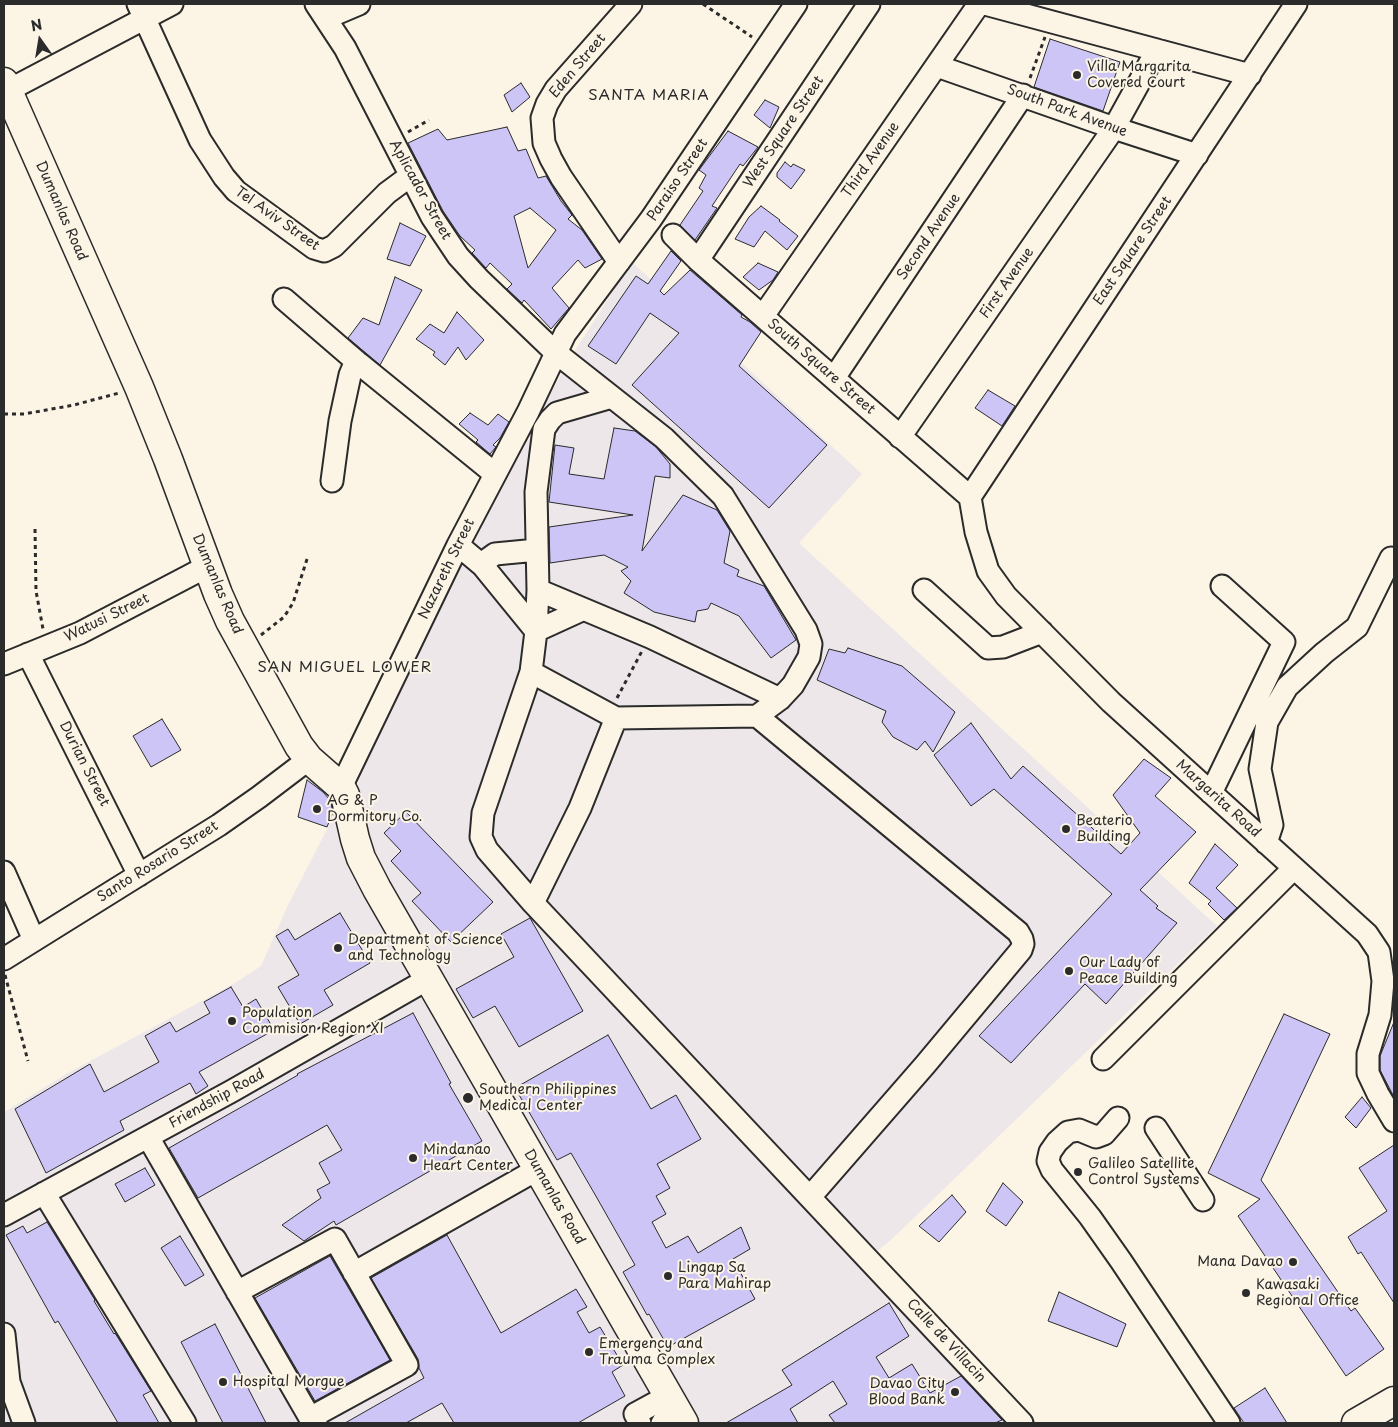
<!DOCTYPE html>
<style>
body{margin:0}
#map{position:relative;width:1398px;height:1427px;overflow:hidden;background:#fcf5e5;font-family:"Playpen Sans",sans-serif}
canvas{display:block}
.frame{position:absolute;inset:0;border:5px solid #2b2b2b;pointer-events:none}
.north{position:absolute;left:15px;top:15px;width:50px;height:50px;-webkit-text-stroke:4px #fcf5e5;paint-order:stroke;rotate:347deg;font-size:14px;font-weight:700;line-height:20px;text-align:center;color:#2b2b2b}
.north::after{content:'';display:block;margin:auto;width:18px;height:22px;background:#2b2b2b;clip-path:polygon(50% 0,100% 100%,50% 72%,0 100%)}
</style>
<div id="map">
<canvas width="1398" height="1427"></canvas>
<div class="frame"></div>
<div class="north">N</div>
</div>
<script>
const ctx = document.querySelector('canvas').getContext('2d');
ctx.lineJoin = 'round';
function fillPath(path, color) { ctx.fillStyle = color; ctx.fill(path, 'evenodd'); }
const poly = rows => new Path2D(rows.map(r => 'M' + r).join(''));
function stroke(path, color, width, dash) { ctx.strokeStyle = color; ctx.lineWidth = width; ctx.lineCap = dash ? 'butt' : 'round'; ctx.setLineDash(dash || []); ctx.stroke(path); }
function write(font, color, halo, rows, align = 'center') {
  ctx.font = font + ' "Playpen Sans",sans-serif'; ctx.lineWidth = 4; ctx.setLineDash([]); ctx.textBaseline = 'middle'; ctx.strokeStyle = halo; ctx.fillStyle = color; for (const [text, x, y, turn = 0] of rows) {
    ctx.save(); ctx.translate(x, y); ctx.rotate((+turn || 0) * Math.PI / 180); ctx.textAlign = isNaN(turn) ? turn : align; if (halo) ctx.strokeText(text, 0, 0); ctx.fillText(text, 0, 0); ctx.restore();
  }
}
fillPath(poly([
 [632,262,862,474,799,543,1217,926,892,1239,859,1266,1011,1423,4,1423,4,1112,66,1074,235,983,261,966,288,905,338,808,414,974,212,1090,47,1179,57,1197,447,980,392,888,370,843,359,807,358,786,362,765,483,515,572,355]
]), '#eee7ea');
const building = poly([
 [1050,39,1120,62,1103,111,1034,87,1050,39],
 [521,83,530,97,512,112,504,95,521,83],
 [765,100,779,107,770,128,754,115,765,100],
 [507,127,518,151,526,149,538,178,546,176,561,201,572,215,568,219,582,230,602,259,585,268,578,260,552,288,569,308,551,329,524,300,522,303,507,289,512,284,490,263,486,268,472,253,475,250,460,236,443,211,408,143,438,129,447,140,507,127],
 [530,208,556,230,528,268,514,216,530,208],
 [728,131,758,147,743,166,740,164,712,206,717,208,695,240,680,225,703,191,699,188,706,175,699,170,728,131],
 [785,162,791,167,793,164,805,170,791,189,777,177,777,173,785,162],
 [761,206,780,220,779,221,798,236,787,250,765,231,754,247,735,239,749,217,761,206],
 [400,223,426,236,410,266,387,259,400,223],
 [671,251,681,261,660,291,664,295,690,270,742,315,741,317,750,322,761,332,739,366,827,445,769,508,632,385,679,333,650,313,616,364,588,346,636,276,648,284,671,251],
 [758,263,778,272,773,280,759,290,743,277,758,263],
 [395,277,422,290,380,365,348,338,363,318,379,325,395,277],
 [457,312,484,340,466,360,458,347,445,365,433,355,435,352,416,339,430,324,444,333,457,312],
 [988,390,1015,406,1002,426,975,408,988,390],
 [470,413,488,425,498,414,509,422,500,438,493,445,496,447,490,454,476,442,478,440,459,424,470,413],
 [614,428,635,431,656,447,670,464,670,478,655,476,642,551,683,495,717,510,730,531,724,563,739,570,737,576,764,586,796,640,771,658,739,616,711,603,708,609,697,611,695,622,654,612,624,593,631,581,621,571,628,567,604,555,550,563,549,527,633,515,549,502,555,445,574,448,569,474,604,479,614,428],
 [848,648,902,666,955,712,933,752,925,741,917,750,893,737,882,722,886,711,817,680,829,649,845,653,848,648],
 [162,719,181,750,151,767,133,736,162,719],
 [971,723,1011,779,1023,766,1121,854,1140,833,1113,795,1144,759,1171,778,1155,796,1196,832,1140,890,1158,906,1156,908,1177,923,1106,1004,1085,984,1011,1063,979,1036,1112,894,994,789,971,806,934,755,971,723],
 [307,780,323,792,330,800,333,812,327,827,298,817,307,780],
 [406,812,493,902,451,942,412,901,421,893,391,861,401,851,384,833,406,812],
 [1215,844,1238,865,1216,888,1237,908,1224,920,1208,904,1211,901,1189,883,1215,844],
 [340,913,370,963,324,990,333,1005,300,1024,278,987,299,975,276,936,288,929,295,940,340,913],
 [530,918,583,1011,519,1047,495,1006,473,1018,456,989,514,957,501,934,530,918],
 [231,987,243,1007,256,999,274,1030,199,1072,208,1086,196,1094,190,1083,120,1121,124,1130,46,1173,15,1109,90,1064,104,1092,159,1062,145,1036,170,1022,176,1032,210,1013,204,1002,231,987],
 [413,1013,451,1083,449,1084,482,1141,336,1225,334,1221,304,1241,282,1225,321,1198,317,1190,330,1183,319,1163,342,1150,327,1125,198,1198,169,1148,298,1075,297,1074,413,1013],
 [1284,1014,1330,1034,1261,1180,1351,1311,1355,1308,1384,1349,1346,1376,1238,1216,1260,1199,1208,1173,1284,1014],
 [1394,1022,1394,1097,1380,1070,1380,1056,1394,1022],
 [608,1035,651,1109,676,1095,701,1139,657,1164,670,1188,656,1196,666,1214,652,1222,666,1248,688,1236,698,1253,741,1227,750,1249,733,1259,755,1299,668,1347,649,1314,647,1315,623,1272,635,1265,597,1198,571,1153,557,1160,515,1088,608,1035],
 [1362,1097,1371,1108,1356,1128,1345,1117,1362,1097],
 [1394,1145,1394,1303,1361,1252,1358,1254,1348,1237,1387,1211,1359,1168,1394,1145],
 [145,1168,155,1185,125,1202,115,1184,145,1168],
 [1003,1183,1023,1202,1006,1226,986,1211,1003,1183],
 [952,1195,966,1212,939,1242,919,1226,952,1195],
 [47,1222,95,1300,94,1301,114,1334,115,1333,151,1391,143,1395,159,1423,118,1423,58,1321,55,1323,6,1235,23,1226,27,1233,47,1222],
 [447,1235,501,1333,576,1289,587,1307,577,1312,589,1333,600,1327,623,1365,612,1372,625,1396,578,1423,454,1423,442,1403,406,1423,345,1423,424,1378,419,1368,418,1359,371,1278,447,1235],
 [180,1236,204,1275,185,1286,161,1248,180,1236],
 [330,1256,390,1360,315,1401,255,1298,330,1256],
 [1059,1292,1126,1324,1117,1347,1048,1321,1059,1292],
 [889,1303,909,1336,876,1357,889,1378,912,1364,930,1393,961,1376,1002,1420,995,1423,835,1423,829,1415,847,1404,833,1381,790,1409,798,1423,726,1423,792,1385,782,1370,889,1303],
 [215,1324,266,1423,223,1423,181,1342,215,1324],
 [1265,1388,1287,1423,1244,1423,1234,1408,1265,1388]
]);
fillPath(building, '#cec5f7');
stroke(building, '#2b2b2b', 1);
const minor = poly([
 [138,4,200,140,224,177,236,191,314,248,324,251,334,246,387,193,410,176],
 [316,4,345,48,432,217,458,256,479,279,555,352,612,397],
 [985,4,1250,75],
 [326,18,359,4],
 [937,66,1114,128,1197,155],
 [7,91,172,4],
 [673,235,698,260,970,497],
 [698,260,869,4],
 [619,262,561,177,551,159,544,143,542,118,547,104,556,89,631,4],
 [284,299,356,361,495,474],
 [763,316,979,4],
 [834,378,1023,95],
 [900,437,1114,128,1157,50],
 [332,481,340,421,350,375,356,361],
 [970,497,976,532,988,571,1006,596,1111,702,1367,934,1379,952,1383,981,1380,1015,1368,1054,1368,1073,1378,1094,1394,1121],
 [970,497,1296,4],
 [458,545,483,566,536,631,582,610],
 [483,566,488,559,495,554,537,550],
 [538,590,650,637,780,699],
 [924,590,988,648,1003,647,1042,632],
 [28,654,139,875],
 [4,664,80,633,208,566],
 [531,672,616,718,757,716,780,699,793,685,809,657,811,644,806,630,723,496,664,438,612,397,557,413,550,420,544,429,536,492,538,590,536,631,531,672,483,813,481,837,487,850,533,903,1022,1423],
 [757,716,1018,932,1022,939,1023,944,1021,950,925,1065,810,1197],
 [341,787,458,545,528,412,565,334,651,219,796,4],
 [1211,793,1284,642,1222,586],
 [1266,843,1272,825,1260,769,1267,722,1287,687,1324,653,1357,627,1391,558],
 [4,872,34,940],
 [533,903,580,808,616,718],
 [4,959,219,825,259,797,309,759],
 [1103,1059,1294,868],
 [1118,1118,1104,1134,1096,1137,1079,1130,1068,1132,1057,1142,1050,1152,1048,1161,1052,1170,1090,1217,1121,1261,1229,1423],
 [1156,1128,1203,1200],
 [148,1137,310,1418,316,1423],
 [44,1193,185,1423],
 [4,1215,232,1091,428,979],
 [354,1273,538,1169],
 [237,1292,335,1239,407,1365,310,1418],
 [4,1334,9,1382,24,1423],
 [640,1423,635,1414,668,1396],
 [662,1423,678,1414]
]);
const major = poly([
 [4,82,139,387,168,459,218,594,230,621,299,746,309,759,341,787,345,795,355,839,361,858,377,889,684,1423],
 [1356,1423,1394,1401]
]);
stroke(minor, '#2b2b2b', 25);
stroke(major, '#2b2b2b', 31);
stroke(poly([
 [703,4,752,37],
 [1030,78,1045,37],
 [408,132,429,120],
 [4,414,24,414,74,405,119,393],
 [35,529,36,591,43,629],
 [261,635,284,617,293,603,308,556],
 [617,698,642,651],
 [5,975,28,1061]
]), '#2b2b2b', 3, [4, 4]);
stroke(minor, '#fcf5e5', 21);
stroke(major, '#fcf5e5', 28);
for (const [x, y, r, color] of [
 [1077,75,5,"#2b2b2b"],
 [317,809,5,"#2b2b2b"],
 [1066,829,5,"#2b2b2b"],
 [338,948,5,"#2b2b2b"],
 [1069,971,5,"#2b2b2b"],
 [232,1021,5,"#2b2b2b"],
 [468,1098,6,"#2b2b2b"],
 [413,1158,5,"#2b2b2b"],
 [1078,1172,5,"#2b2b2b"],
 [1293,1262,5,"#2b2b2b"],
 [668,1276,5,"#2b2b2b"],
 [1246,1293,5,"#2b2b2b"],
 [589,1352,5,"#2b2b2b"],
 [223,1382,5,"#2b2b2b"],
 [955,1392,5,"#2b2b2b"]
]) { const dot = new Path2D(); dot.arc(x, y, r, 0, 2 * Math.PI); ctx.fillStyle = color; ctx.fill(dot); stroke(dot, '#fcf5e5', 2); }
write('14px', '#2b2b2b', '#fcf5e5', [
 ["Eden Street",578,66,-50],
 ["South Park Avenue",1067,111,20],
 ["West Square Street",784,132,-56],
 ["Third Avenue",871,160,-55],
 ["Paraiso Street",678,180,-56],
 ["Aplicador Street",420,190,61],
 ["Dumanlas Road",61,211,66],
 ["Tel Aviv Street",277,219,35],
 ["Second Avenue",929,237,-56],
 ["East Square Street",1133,251,-56],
 ["First Avenue",1007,283,-55],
 ["South Square Street",821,367,41],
 ["Nazareth Street",447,569,-64],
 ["Dumanlas Road",217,584,67],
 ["Watusi Street",107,618,-26],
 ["Durian Street",84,764,63],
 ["Margarita Road",1218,799,42],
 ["Santo Rosario Street",158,862,-32],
 ["Friendship Road",217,1099,-29],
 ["Dumanlas Road",554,1197,60],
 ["Calle de Villacin",946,1341,47]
]);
write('14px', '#2b2b2b', '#fcf5e5', [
 ["Villa Margarita",1087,67],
 ["Covered Court",1087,83],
 ["AG & P",327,801],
 ["Dormitory Co.",327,817],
 ["Beaterio",1076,821],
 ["Building",1076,837],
 ["Department of Science",348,940],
 ["and Technology",348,956],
 ["Our Lady of",1079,963],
 ["Peace Building",1079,979],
 ["Population",242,1013],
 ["Commision Region XI",242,1029],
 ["Southern Philippines",479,1090],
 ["Medical Center",479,1106],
 ["Mindanao",423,1150],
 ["Heart Center",423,1166],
 ["Galileo Satellite",1088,1164],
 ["Control Systems",1088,1180],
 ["Mana Davao",1283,1262,"right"],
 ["Lingap Sa",678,1268],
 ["Para Mahirap",678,1284],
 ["Kawasaki",1256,1285],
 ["Regional Office",1256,1301],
 ["Emergency and",599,1344],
 ["Trauma Complex",599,1360],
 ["Hospital Morgue",233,1382],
 ["Davao City",945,1384,"right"],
 ["Blood Bank",945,1400,"right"]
], 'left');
ctx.letterSpacing = '1px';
write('15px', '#2b2b2b', '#fcf5e5', [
 ["SANTA MARIA",649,96],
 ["SAN MIGUEL LOWER",345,668]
]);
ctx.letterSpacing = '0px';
</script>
